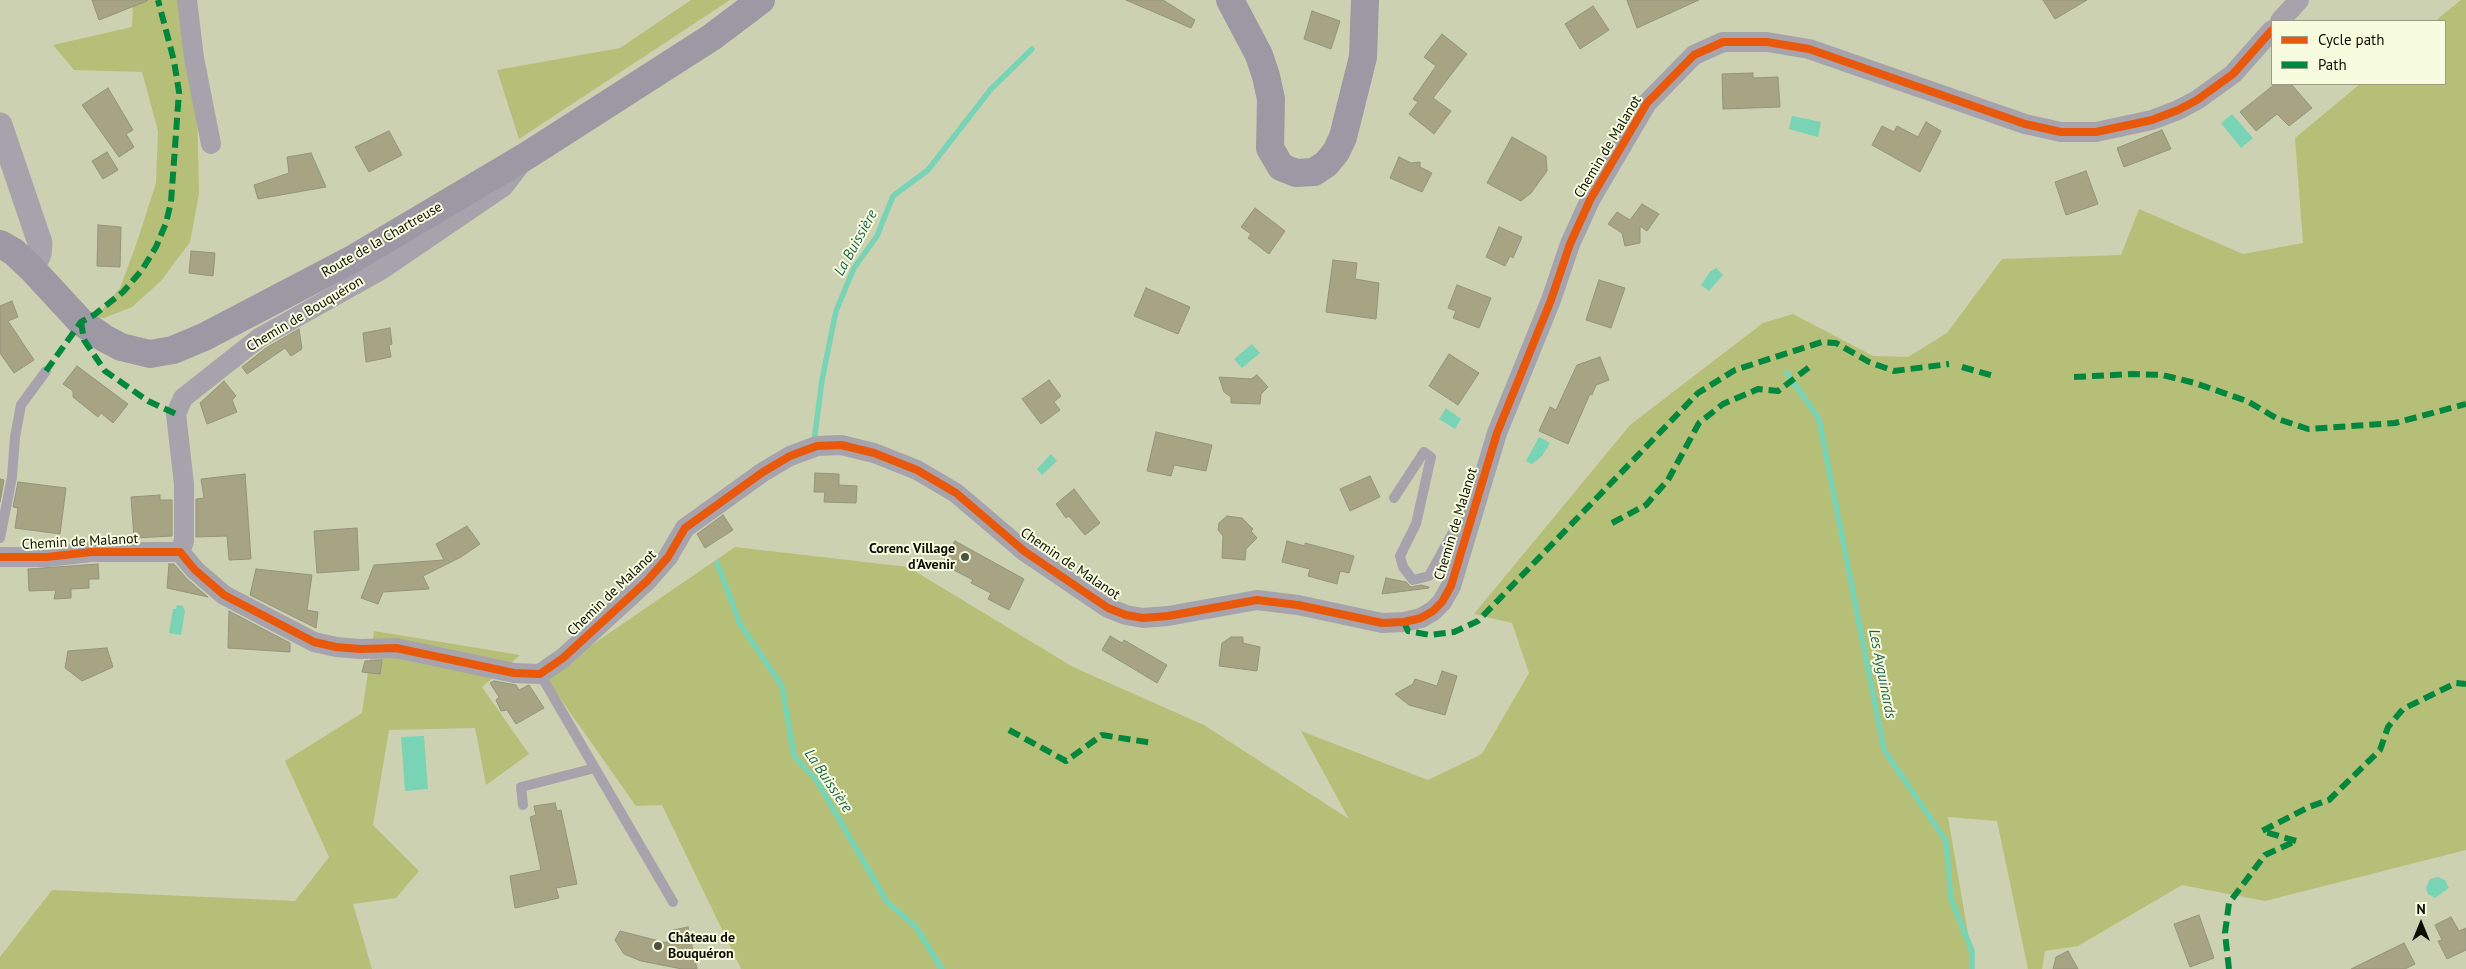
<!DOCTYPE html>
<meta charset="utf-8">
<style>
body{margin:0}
#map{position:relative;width:2466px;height:969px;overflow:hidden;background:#ccd1b2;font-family:"PT Sans",sans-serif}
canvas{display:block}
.legend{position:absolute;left:2271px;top:20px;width:175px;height:65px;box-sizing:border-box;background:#f7fcdf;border:1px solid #999d86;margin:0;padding:6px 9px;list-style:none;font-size:15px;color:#0c0e00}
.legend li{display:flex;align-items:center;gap:10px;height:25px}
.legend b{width:25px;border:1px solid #999d86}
.north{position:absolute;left:2396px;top:899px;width:50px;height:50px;-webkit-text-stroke:4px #f7fcdf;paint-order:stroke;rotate:0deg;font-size:14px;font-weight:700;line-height:20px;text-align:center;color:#0c0e00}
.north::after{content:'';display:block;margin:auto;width:18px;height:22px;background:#0c0e00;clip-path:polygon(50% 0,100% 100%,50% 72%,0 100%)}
</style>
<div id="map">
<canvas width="2466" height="969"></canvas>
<ul class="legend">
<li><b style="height:6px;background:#e8590c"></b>Cycle path</li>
<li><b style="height:6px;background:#00873e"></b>Path</li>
</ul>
<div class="north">N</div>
</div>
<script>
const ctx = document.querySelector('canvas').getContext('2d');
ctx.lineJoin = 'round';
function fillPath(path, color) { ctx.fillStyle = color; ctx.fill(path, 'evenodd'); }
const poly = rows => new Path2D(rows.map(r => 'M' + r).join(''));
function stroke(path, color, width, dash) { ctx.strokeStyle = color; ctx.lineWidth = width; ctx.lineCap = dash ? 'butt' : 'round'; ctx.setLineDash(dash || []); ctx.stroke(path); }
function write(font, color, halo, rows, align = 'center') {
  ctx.font = font + ' "PT Sans",sans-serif'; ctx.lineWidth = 4; ctx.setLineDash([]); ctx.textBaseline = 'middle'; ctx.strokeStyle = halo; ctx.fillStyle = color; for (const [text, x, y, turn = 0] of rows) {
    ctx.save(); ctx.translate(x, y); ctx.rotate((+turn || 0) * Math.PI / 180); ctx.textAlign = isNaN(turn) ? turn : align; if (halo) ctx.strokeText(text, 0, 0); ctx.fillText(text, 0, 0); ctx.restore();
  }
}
fillPath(poly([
 [133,0,179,0,197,103,199,194,190,242,161,281,132,307,104,318,96,317,120,288,136,245,156,183,158,131,142,72,74,70,53,45,132,27],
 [691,0,730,0,519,139,497,70,620,48],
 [2461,0,2466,0,2466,850,2265,901,2182,885,2078,946,2045,951,2042,969,2028,969,1997,821,1948,817,1974,969,741,969,662,805,636,806,545,677,735,547,908,567,1073,667,1204,725,1349,819,1301,731,1428,780,1482,754,1529,673,1512,623,1474,614,1630,425,1763,323,1793,314,1873,356,1908,357,1947,333,2002,259,2121,255,2139,209,2243,254,2303,243,2295,138,2360,84,2445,84,2445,21,2435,21],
 [374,631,520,655,482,687,529,754,486,785,475,728,389,730,373,825,419,871,396,898,353,904,372,969,0,969,0,957,52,890,295,901,329,857,285,761,362,713]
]), '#b6bf78');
fillPath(poly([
 [2232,114,2253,138,2241,148,2221,123],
 [1792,116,1821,122,1818,137,1789,129],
 [1716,268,1723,275,1709,291,1701,285,1710,272],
 [1252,344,1260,353,1242,368,1234,359],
 [1446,408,1461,419,1455,429,1439,419],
 [1539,437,1550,443,1542,456,1532,464,1526,461],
 [1051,454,1057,461,1042,475,1037,469],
 [177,605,183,606,185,611,181,635,169,633,173,609,176,609],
 [424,736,428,789,405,791,401,737],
 [2438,877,2445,880,2449,888,2435,898,2428,894,2426,888,2430,879]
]), '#79d3b5');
stroke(poly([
 [1787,373,1819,419,1884,750,1946,841,1951,899,1972,951,1972,969],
 [814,442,822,380,836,311,854,268,877,236,893,196,928,170,991,89,1032,49],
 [717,563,740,624,782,686,794,756,817,781,887,902,916,927,942,969]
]), '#79d3b5', 5.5);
const building = poly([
 [92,0,147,0,147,1,99,20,92,0],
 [1126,0,1163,0,1195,20,1191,28,1126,0],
 [1627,0,1699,0,1637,28,1627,0],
 [2043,0,2087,0,2055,19,2043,0],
 [1593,6,1609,30,1580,49,1565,24,1593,6],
 [1312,11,1340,21,1331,49,1304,39,1312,11],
 [1442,34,1467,54,1433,98,1451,111,1434,134,1409,114,1418,102,1413,99,1436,66,1424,57,1442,34],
 [1753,73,1753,78,1778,77,1780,107,1723,109,1722,74,1753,73],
 [2275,84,2291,84,2312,108,2289,126,2277,114,2256,131,2240,112,2275,84],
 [108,88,133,130,126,134,134,147,119,157,82,105,108,88],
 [1926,122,1941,131,1920,172,1872,145,1882,126,1894,132,1897,126,1918,137,1926,122],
 [2162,130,2171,149,2124,167,2117,148,2162,130],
 [389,131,402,155,369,172,355,147,389,131],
 [1512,137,1546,156,1547,171,1531,193,1521,201,1487,183,1512,137],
 [107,152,118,170,103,179,92,161,107,152],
 [311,153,326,187,258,199,254,185,289,173,287,157,311,153],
 [1399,157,1411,163,1420,162,1420,167,1432,173,1422,192,1390,178,1399,157],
 [2086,171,2098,204,2066,215,2055,182,2086,171],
 [1642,204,1659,214,1647,231,1640,226,1640,243,1625,246,1622,233,1608,224,1617,212,1630,220,1642,204],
 [1255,208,1285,231,1269,254,1248,238,1251,234,1241,227,1255,208],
 [98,225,121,227,120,267,97,266,98,225],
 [1499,227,1522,237,1513,258,1510,256,1505,266,1486,257,1499,227],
 [191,251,215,253,213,276,189,273,191,251],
 [1333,260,1357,263,1355,279,1379,283,1376,319,1326,312,1333,260],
 [1599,280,1625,288,1611,328,1586,320,1599,280],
 [1457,285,1491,298,1479,328,1453,318,1456,311,1448,308,1457,285],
 [1146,288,1190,307,1178,334,1134,316,1146,288],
 [12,301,18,317,8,321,34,360,14,373,0,353,0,306,12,301],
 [390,328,392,344,389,345,391,357,366,362,363,333,390,328],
 [299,329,302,349,291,356,285,348,247,374,242,367,266,348,299,329],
 [1449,354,1479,373,1458,405,1429,386,1449,354],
 [1600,357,1609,380,1596,385,1592,395,1590,394,1568,444,1539,431,1550,407,1556,410,1577,365,1600,357],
 [77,366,128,404,113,423,101,413,98,417,73,397,73,391,63,384,77,366],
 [1257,375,1268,387,1261,394,1260,404,1231,403,1231,397,1224,392,1219,377,1251,379,1257,375],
 [1049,380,1061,396,1054,402,1060,410,1041,424,1022,399,1049,380],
 [224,381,236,396,232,400,237,412,207,424,200,403,224,381],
 [1156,432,1212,445,1206,471,1174,465,1171,476,1147,471,1156,432],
 [815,473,839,474,839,485,857,486,856,503,824,502,825,492,814,492,815,473],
 [245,474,251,559,229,560,227,536,196,537,196,499,204,498,201,479,245,474],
 [1370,476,1380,497,1350,511,1340,489,1370,476],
 [0,479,4,480,0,502,0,479],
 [18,482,66,488,60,534,15,528,18,508,13,507,18,482],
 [1074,489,1100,523,1085,535,1069,516,1066,518,1056,504,1074,489],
 [160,495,160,500,172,500,172,536,134,538,131,497,160,495],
 [723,515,733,530,705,548,697,534,723,515],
 [1227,516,1242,518,1253,529,1251,531,1257,538,1246,549,1245,560,1222,558,1223,536,1218,530,1219,523,1227,516],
 [467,526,480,544,461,557,423,576,429,589,383,592,378,604,361,598,374,565,444,560,436,544,467,526],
 [357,528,359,570,317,573,314,531,357,528],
 [955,541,1024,579,1009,610,988,599,991,593,971,583,973,580,942,564,955,541],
 [1287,541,1305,546,1305,543,1354,556,1349,573,1340,571,1337,584,1308,576,1310,569,1282,562,1287,541],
 [98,564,99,579,89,579,89,588,71,589,71,598,54,599,56,590,29,591,28,569,98,564],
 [169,564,174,564,187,579,208,597,167,588,169,564],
 [256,569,312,575,307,610,318,612,316,628,250,595,256,569],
 [1386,578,1406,582,1411,587,1421,585,1429,587,1429,588,1382,594,1386,578],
 [229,611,290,643,290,652,228,648,229,611],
 [1110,636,1122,643,1124,640,1167,665,1157,683,1102,650,1110,636],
 [1231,637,1243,637,1243,643,1260,647,1257,671,1219,666,1222,643,1231,637],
 [107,648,113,667,82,681,65,668,68,651,107,648],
 [382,660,380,674,362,672,365,661,382,660],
 [1442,671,1457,676,1445,715,1409,705,1395,694,1413,684,1415,679,1437,686,1442,671],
 [494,681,516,685,519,690,529,685,544,708,516,724,507,710,501,711,496,700,499,697,490,683,494,681],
 [555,803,557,811,561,810,577,884,556,888,559,898,515,908,510,876,541,870,530,817,536,815,534,806,555,803],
 [2199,915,2214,958,2190,967,2174,924,2199,915],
 [2451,917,2459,931,2466,928,2466,950,2447,959,2438,941,2442,940,2435,925,2451,917],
 [688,927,697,969,682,969,641,961,624,954,615,940,620,931,667,943,669,931,688,927],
 [2404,943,2415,964,2405,969,2351,969,2404,943],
 [2068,951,2078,969,2053,969,2056,957,2068,951]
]);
fillPath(building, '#a6a483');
stroke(building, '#94947c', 1);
stroke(poly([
 [1394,498,1424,452,1431,457,1416,524,1400,556,1403,567,1413,580,1429,576,1457,525,1469,525],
 [0,538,12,477,15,437,21,405,46,371],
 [540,674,673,902],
 [523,805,521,787,595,768]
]), '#a6a3ac', 10);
stroke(poly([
 [187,0,194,58,211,144],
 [2280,21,2299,0],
 [180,552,184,541,184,484,176,414,183,398,259,338,381,270,503,187,521,164],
 [2,557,47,557,91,552,180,552,195,570,224,595,314,642,336,647,360,649,396,648,514,673,540,674,563,658,647,581,668,557,685,528,763,472,790,456,817,446,841,445,874,453,917,470,956,493,1024,551,1108,608,1126,615,1143,618,1168,616,1257,600,1298,605,1382,623,1404,622,1421,618,1433,611,1442,602,1451,586,1497,433,1551,300,1570,244,1590,200,1647,103,1694,55,1723,42,1767,42,1809,49,2025,124,2061,132,2096,132,2152,120,2178,110,2197,100,2233,74,2272,30]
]), '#a6a3ac', 20);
stroke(poly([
 [0,125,40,243,39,254,32,269]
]), '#a6a3ac', 25);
stroke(poly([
 [1230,0,1259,55,1266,76,1271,99,1270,148,1281,167,1296,173,1314,172,1326,164,1336,152,1343,137,1363,57,1365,0],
 [0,244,14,252,32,269,81,322,104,338,121,347,150,354,173,350,204,337,351,260,528,155,712,37,761,0]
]), '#9c99a4', 28);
stroke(poly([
 [81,322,84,340,105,371,148,401,176,414],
 [1962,367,1994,376],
 [46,371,81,322,94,315,123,292,142,270,156,247,166,223,171,202,179,92,174,61,158,0],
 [2074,377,2132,374,2162,375,2195,383,2247,401,2278,419,2308,429,2395,423,2466,404],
 [1612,523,1646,505,1668,480,1699,423,1723,404,1758,389,1778,391,1812,365],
 [1404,622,1408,631,1430,635,1454,632,1478,621,1698,393,1735,370,1822,342,1836,343,1869,362,1894,371,1949,364],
 [1009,730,1066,761,1102,735,1153,743],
 [2296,841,2262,831,2309,807,2329,800,2380,750,2388,727,2403,709,2456,683,2466,684],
 [2229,969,2225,933,2229,903,2265,855,2296,841]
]), '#00873e', 6, [12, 6]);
stroke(poly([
 [2,557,47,557,91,552,180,552,195,570,224,595,314,642,336,647,360,649,396,648,514,673,540,674,563,658,647,581,668,557,685,528,763,472,790,456,817,446,841,445,874,453,917,470,956,493,1024,551,1108,608,1126,615,1143,618,1168,616,1257,600,1298,605,1382,623,1404,622,1421,618,1433,611,1442,602,1451,586,1497,433,1551,300,1570,244,1590,200,1647,103,1694,55,1723,42,1767,42,1809,49,2025,124,2061,132,2096,132,2152,120,2178,110,2197,100,2233,74,2272,30]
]), '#e8590c', 8);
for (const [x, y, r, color] of [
 [965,557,5,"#4f523e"],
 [658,946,5,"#4f523e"]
]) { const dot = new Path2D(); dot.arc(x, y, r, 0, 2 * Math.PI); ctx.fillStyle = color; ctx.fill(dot); stroke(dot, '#f7fcdf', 2); }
write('14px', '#0c0e00', '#f7fcdf', [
 ["Chemin de Malanot",1608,147,-59],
 ["Route de la Chartreuse",382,240,-30],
 ["Chemin de Bouquéron",305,314,-31],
 ["Chemin de Malanot",1456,524,-73],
 ["Chemin de Malanot",80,542,-3],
 ["Chemin de Malanot",1070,564,34],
 ["Chemin de Malanot",612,593,-44]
]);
write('bold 14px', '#0c0e00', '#f7fcdf', [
 ["Corenc Village",955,549],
 ["d'Avenir",955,565],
 ["Château de",668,938,"left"],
 ["Bouquéron",668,954,"left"]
], 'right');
write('italic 15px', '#1f6253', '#f7fcdf', [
 ["La Buissière",856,243,-61],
 ["Les Ayguinards",1882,674,79],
 ["La Buissière",828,781,56]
]);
</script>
